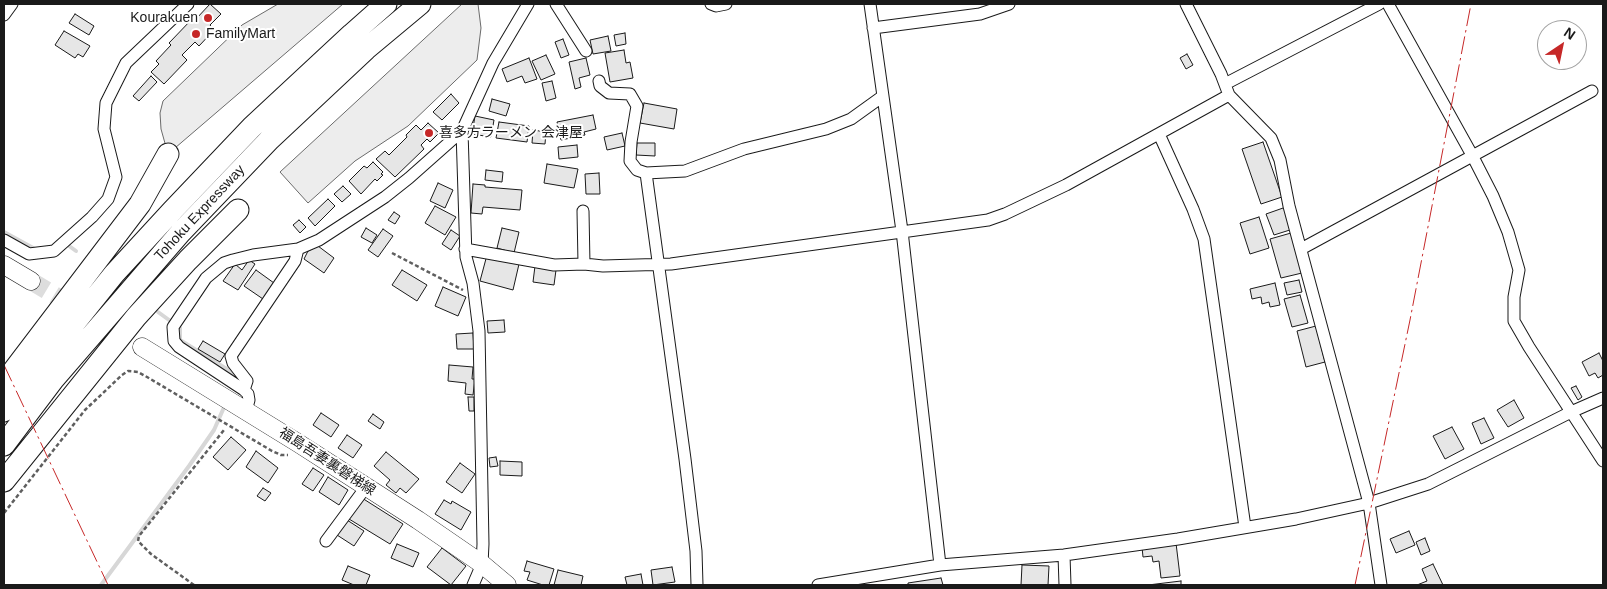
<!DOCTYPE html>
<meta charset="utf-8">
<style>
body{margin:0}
#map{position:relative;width:1607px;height:589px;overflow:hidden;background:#fff;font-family:Helvetica,sans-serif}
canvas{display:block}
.frame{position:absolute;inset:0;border:5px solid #1a1a1a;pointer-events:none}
.north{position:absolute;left:1537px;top:20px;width:50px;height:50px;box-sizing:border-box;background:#fff;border:1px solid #a3a3a3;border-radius:50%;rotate:34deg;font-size:14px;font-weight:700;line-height:20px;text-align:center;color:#1a1a1a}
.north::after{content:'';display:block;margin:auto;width:18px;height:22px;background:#c62828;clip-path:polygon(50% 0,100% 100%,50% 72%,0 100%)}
</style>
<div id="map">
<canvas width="1607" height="589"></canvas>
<div class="frame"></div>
<div class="north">N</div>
</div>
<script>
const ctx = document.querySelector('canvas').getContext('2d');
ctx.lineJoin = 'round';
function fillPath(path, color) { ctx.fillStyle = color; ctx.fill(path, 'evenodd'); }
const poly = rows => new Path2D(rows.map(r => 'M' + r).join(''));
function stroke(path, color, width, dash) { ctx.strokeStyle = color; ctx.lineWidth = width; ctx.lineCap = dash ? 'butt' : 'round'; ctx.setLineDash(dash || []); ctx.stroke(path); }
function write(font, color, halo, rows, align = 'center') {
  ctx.font = font + ' Helvetica,"Noto Sans JP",sans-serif'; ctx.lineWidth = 4; ctx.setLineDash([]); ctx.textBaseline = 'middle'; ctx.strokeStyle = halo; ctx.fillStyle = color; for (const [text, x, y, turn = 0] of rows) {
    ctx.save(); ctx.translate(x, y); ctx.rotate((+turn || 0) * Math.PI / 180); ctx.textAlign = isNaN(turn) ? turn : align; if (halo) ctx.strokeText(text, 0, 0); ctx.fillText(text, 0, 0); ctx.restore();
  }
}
const built = poly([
 [278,4,343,4,168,154,161,129,160,113,163,101,242,25,278,4],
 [462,4,478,4,481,28,477,60,408,126,355,161,308,203,280,172,462,4]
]);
fillPath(built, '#ededed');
stroke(built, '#6a6a6a', 1);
stroke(poly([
 [4,232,35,249],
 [65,243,76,251],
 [158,312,180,328,180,340,238,376],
 [101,585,189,466,214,430,225,405]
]), '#d7d7d7', 4);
const building = poly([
 [210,4,221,14,210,25,214,30,199,46,195,42,182,55,187,60,164,84,151,72,159,64,156,61,171,45,169,43,193,18,196,19,210,4],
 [75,14,94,26,89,35,69,23,75,14],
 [64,31,90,46,83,57,78,54,75,58,55,45,64,31],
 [625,33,626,44,616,46,614,35,625,33],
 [608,36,611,51,593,54,590,40,608,36],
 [563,39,569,55,561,58,555,42,563,39],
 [624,50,626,63,630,62,633,78,610,82,605,53,624,50],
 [1187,54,1193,65,1186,69,1180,58,1187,54],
 [546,55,555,74,541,80,532,61,546,55],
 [529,58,537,79,525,83,522,76,507,82,502,69,529,58],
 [586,58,590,75,579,78,581,87,575,89,569,62,586,58],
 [151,76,157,82,139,101,133,96,151,76],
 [552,81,556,98,546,101,542,83,552,81],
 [451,94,459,103,442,120,433,112,451,94],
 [492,99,510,104,506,116,489,111,492,99],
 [644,103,677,109,674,129,640,123,644,103],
 [593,115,596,129,584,132,585,135,561,140,557,122,593,115],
 [475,116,494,120,491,137,472,134,475,116],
 [499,122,529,126,527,142,496,138,499,122],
 [428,123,439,133,430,142,427,139,421,145,424,149,395,177,376,159,385,151,389,155,407,137,406,135,416,125,421,130,428,123],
 [533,130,546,132,545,144,532,143,533,130],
 [622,133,625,146,607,150,604,137,622,133],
 [1263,142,1282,197,1261,204,1242,149,1263,142],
 [637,143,655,143,655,156,636,155,637,143],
 [577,145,578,157,559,159,558,147,577,145],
 [373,162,383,172,381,174,383,175,377,181,375,179,361,194,349,181,364,166,367,168,373,162],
 [547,164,578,169,574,188,544,183,547,164],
 [486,170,503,172,502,182,485,180,486,170],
 [599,173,600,194,586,194,585,174,599,173],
 [438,183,453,190,445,208,430,201,438,183],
 [473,184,485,185,485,187,522,190,520,210,483,207,482,214,471,213,473,184],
 [343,186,351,194,342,202,334,194,343,186],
 [328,199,335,206,315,226,308,218,328,199],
 [435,206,456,217,445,235,425,223,435,206],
 [1286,207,1293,229,1274,235,1266,214,1286,207],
 [394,212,400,216,395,224,388,220,394,212],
 [1259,217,1269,248,1250,254,1240,223,1259,217],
 [299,220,306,227,300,233,293,225,299,220],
 [366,228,377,235,372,243,361,237,366,228],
 [502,228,519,232,514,253,497,248,502,228],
 [383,229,393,236,378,257,368,250,383,229],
 [451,230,460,236,451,250,442,244,451,230],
 [1291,233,1302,273,1281,278,1270,239,1291,233],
 [318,246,334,258,324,273,304,259,308,251,318,246],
 [487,255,519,264,513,290,480,281,487,255],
 [249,260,255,264,238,290,223,281,235,264,242,270,249,260],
 [535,266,556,270,554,285,533,282,535,266],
 [256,270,274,283,263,299,244,286,256,270],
 [402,270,427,285,417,301,392,285,402,270],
 [1299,280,1302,292,1287,295,1284,283,1299,280],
 [1275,283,1280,305,1270,307,1269,302,1262,304,1261,297,1252,299,1250,289,1275,283],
 [443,287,466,297,458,316,435,306,443,287],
 [1300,295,1308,323,1292,327,1284,299,1300,295],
 [504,320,505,332,488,333,487,321,504,320],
 [1316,326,1325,362,1306,367,1297,331,1316,326],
 [473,333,474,349,457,349,456,334,473,333],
 [203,341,225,354,220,362,198,349,203,341],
 [1599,353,1603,361,1603,375,1598,378,1595,373,1589,376,1582,362,1599,353],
 [449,365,473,367,472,379,475,379,473,395,465,394,466,383,448,381,449,365],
 [1576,386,1582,397,1578,400,1571,388,1576,386],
 [468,397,474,397,474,411,469,411,468,397],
 [1514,400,1524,418,1508,427,1497,410,1514,400],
 [321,413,339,425,331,437,313,425,321,413],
 [373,414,384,422,380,429,368,421,373,414],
 [1484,418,1494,438,1481,444,1472,423,1484,418],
 [1452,427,1464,449,1445,459,1433,436,1452,427],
 [347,435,362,445,353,458,338,448,347,435],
 [231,437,246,450,228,470,213,457,231,437],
 [256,451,278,468,268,483,246,467,256,451],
 [386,452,419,479,406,493,400,488,396,493,386,485,390,480,374,466,386,452],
 [496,457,498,466,490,467,489,458,496,457],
 [500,461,522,462,522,476,500,475,500,461],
 [460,463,475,474,462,493,446,482,460,463],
 [313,468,324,475,313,491,302,484,313,468],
 [328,477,348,490,339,505,319,492,328,477],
 [263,488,271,493,265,501,257,496,263,488],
 [362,498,403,524,390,544,349,519,362,498],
 [444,500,451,504,452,501,471,512,461,530,435,514,444,500],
 [347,520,364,531,354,546,337,535,347,520],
 [1409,531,1415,545,1396,553,1390,539,1409,531],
 [1425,538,1430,551,1421,555,1416,542,1425,538],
 [1176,543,1180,576,1161,578,1159,561,1153,562,1152,556,1143,557,1142,547,1176,543],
 [397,544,419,553,413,567,391,558,397,544],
 [442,548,466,566,451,585,427,567,442,548],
 [527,561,554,569,549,585,543,585,527,580,530,572,524,571,527,561],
 [1433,564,1443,585,1417,585,1427,581,1422,569,1433,564],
 [1022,565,1049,566,1048,585,1021,585,1022,565],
 [348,566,370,575,366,585,354,585,342,580,348,566],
 [672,567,675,582,653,585,651,570,672,567],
 [558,570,583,576,581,585,554,585,558,570],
 [641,574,643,585,627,585,625,577,641,574],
 [941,578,943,585,908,585,908,583,941,578],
 [1181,581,1181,585,1148,585,1181,581]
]);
fillPath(building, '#e6e6e6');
stroke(building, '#1a1a1a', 1);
stroke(poly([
 [31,281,76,308]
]), '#ddd', 18, [18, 9]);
const minor = poly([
 [556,4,586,51],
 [711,4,716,6,726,4],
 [870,4,902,231,940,565],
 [1186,4,1221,74,1229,95,1271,138,1280,160,1289,206,1369,503,1381,585],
 [1388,4,1472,155,1493,196,1508,232,1519,270,1514,297,1514,321,1529,347,1603,461],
 [4,15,12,4],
 [873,28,980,14,1009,4],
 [599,81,600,86,609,93,630,94,637,106,631,142,630,161,637,170,646,173,685,459,696,551,697,585],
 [1225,84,1379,4],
 [1159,134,1193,209,1204,239,1245,527],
 [646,173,685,171,744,149,826,129,851,119,883,96],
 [583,211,584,264],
 [4,240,29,254,54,251,92,217,108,199,116,177,104,129,106,103,126,63,188,4],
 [465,249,554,265,584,264,603,266,671,264,988,220,1005,214,1066,185,1229,95],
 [1301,249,1592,91],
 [244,390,247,381,233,363,231,356,295,261,298,249],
 [246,411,249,400,248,394,244,390,179,347,174,341,173,327,206,278,224,263,233,260,253,255,298,249,319,240,385,197,409,178,462,131],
 [326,541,366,487],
 [1064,555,1065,585],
 [473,585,482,564,483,544,479,331,473,283,466,257,462,131,493,63,528,4],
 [818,585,940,565,1064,555,1178,539,1296,519,1369,503,1428,484,1571,412,1603,398]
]);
const primary = poly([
 [4,265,31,281],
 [142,347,298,443,418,520,482,564,507,585]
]);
const motorway = poly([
 [4,383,140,204,168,154],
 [4,411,114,274,172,211,252,127,352,34,386,4],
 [4,445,53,380,181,232,270,139,366,49,420,4],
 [4,481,136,317,188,260,238,210]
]);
stroke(minor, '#1a1a1a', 13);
stroke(primary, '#1a1a1a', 19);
stroke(motorway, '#1a1a1a', 23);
stroke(poly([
 [392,253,463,290],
 [4,513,85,410,122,375,128,371,138,372,147,377,272,451,281,455,288,455],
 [194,585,151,554,138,541,139,536,224,430]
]), '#5f5f5f', 2.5, [4, 2.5]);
stroke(minor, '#fff', 11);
stroke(primary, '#fff', 18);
stroke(motorway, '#fff', 21);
stroke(poly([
 [4,365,108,585],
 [1355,585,1410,320,1471,4]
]), '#c62828', 1, [18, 4, 2.5, 4]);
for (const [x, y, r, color] of [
 [208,18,5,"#c62828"],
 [196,34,5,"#c62828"],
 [429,133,5,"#c62828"]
]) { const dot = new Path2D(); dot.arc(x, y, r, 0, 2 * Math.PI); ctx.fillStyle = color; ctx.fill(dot); stroke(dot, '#fff', 2); }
write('14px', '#1a1a1a', '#fff', [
 ["Kourakuen",198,18,"right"],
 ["FamilyMart",206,34],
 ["喜多方ラーメン 会津屋",439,133]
], 'left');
write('14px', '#1a1a1a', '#fff', [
 ["Tohoku Expressway",200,213,-47],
 ["福島吾妻裏磐梯線",327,462,33]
]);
</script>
